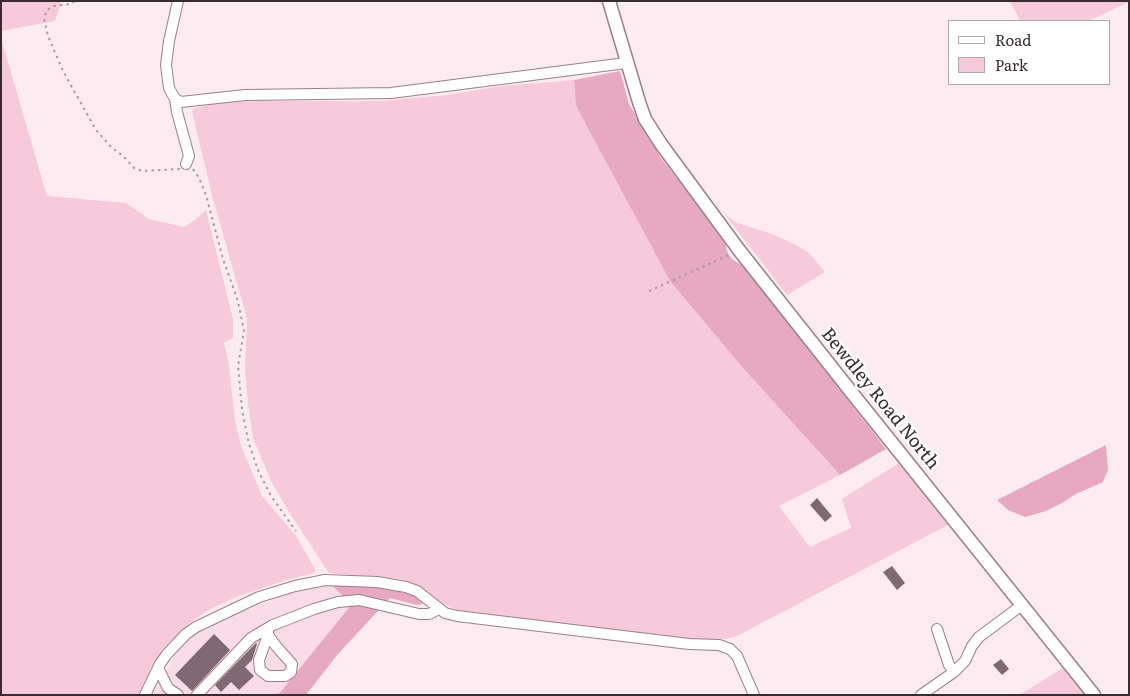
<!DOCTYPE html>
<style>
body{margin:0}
#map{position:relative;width:1130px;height:696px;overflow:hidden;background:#fdebf2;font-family:Literata,serif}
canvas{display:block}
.frame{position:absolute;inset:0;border:2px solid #372c31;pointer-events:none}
.legend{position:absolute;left:948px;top:20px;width:162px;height:65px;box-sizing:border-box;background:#fefefe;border:1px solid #aeaaac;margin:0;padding:6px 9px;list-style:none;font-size:15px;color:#372c31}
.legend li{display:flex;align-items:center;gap:10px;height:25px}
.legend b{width:25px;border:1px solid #aeaaac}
</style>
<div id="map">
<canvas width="1130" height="696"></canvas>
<div class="frame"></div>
<ul class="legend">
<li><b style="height:6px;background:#fff"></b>Road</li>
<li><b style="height:14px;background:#f6c9db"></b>Park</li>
</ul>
</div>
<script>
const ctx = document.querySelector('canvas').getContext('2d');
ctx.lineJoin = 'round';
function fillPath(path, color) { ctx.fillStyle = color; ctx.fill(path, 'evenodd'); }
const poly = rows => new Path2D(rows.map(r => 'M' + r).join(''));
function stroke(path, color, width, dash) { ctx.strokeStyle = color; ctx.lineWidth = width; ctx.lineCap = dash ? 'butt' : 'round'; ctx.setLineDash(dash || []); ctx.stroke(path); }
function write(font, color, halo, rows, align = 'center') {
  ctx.font = font + ' Literata,serif'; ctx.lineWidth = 5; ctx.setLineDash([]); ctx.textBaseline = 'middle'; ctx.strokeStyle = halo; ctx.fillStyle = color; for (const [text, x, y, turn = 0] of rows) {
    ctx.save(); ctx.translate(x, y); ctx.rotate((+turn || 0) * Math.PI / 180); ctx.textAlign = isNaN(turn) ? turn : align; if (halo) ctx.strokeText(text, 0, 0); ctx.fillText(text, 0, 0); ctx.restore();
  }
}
fillPath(poly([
 [329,583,353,604,278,695,152,695,153,691,183,643,205,625,288,594]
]), '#fadce8');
fillPath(poly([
 [1,1,62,1,55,21,1,31],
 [1010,1,1129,1,1129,2,1088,21,1020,21],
 [1,38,47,196,126,203,149,219,184,227,195,220,206,210,233,319,233,338,224,343,229,364,235,421,241,446,262,496,296,536,315,569,315,573,286,580,236,597,210,609,191,622,163,648,155,662,140,695,1,695],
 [574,80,576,106,670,281,742,367,840,475,779,506,810,547,851,528,842,499,899,463,948,525,735,637,718,640,692,640,457,610,440,602,428,592,413,583,400,579,329,573,289,512,271,481,253,438,249,412,245,370,247,324,246,315,213,199,192,111,195,108,222,102,267,101,382,101,447,95,502,86],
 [723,212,735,222,772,234,798,246,809,253,825,272,787,295],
 [1064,667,1086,695,1020,695]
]), '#f6c9db');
fillPath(poly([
 [620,71,629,104,661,158,727,243,726,249,729,255,733,260,744,266,886,449,840,475,742,367,670,281,576,106,574,80],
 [1106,445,1108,470,1103,482,1076,494,1062,503,1046,511,1025,517,1008,510,997,500],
 [329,583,361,584,410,592,421,601,423,604,417,605,390,598,338,654,306,695,278,695,352,604]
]), '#e7a8c2');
fillPath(poly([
 [817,498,832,516,825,522,810,505],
 [892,566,905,583,897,590,883,572],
 [214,634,230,650,192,691,175,675],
 [256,643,257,644,252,660,245,667,254,676,239,690,231,682,221,692,215,685],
 [1001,659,1009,669,1002,675,993,665]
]), '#816872');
const minor = poly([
 [178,1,169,41,166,65,169,88,175,99,177,112,189,156,186,164],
 [175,99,181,102,245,95,391,93,626,63],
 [268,628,268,635,259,660,260,670,268,676,285,676,291,672,292,664,276,646,268,635],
 [937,629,949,665,954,672],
 [158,668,168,688,178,695],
 [145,695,160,664,167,654,186,634,196,627,259,597,295,586,325,580,377,582,406,587,417,591,445,613,457,616,689,644,719,645,730,649,737,656,754,695],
 [197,695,251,638,273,625,314,609,338,602,359,600,419,614,429,614,439,609],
 [921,695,954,672,965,661,972,646,979,637,1022,605]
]);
const major = poly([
 [609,1,639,102,645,119,661,144,739,250,856,398,1094,695]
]);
stroke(minor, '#997f89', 12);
stroke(major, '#997f89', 15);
stroke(poly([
 [74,1,71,4,54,6,47,10,44,18,45,23,48,36,63,71,96,130,111,147,123,156,134,168,142,171,180,169],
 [193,169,199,178,206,195,223,259,238,301,244,331,238,366,242,410,249,444,258,470,271,496,296,531],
 [649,291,731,254]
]), '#a8999f', 2, [2.5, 4]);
stroke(minor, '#fff', 10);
stroke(major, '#fff', 12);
write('18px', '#372c31', '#fefefe', [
 ["Bewdley Road North",880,399,51]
]);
</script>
